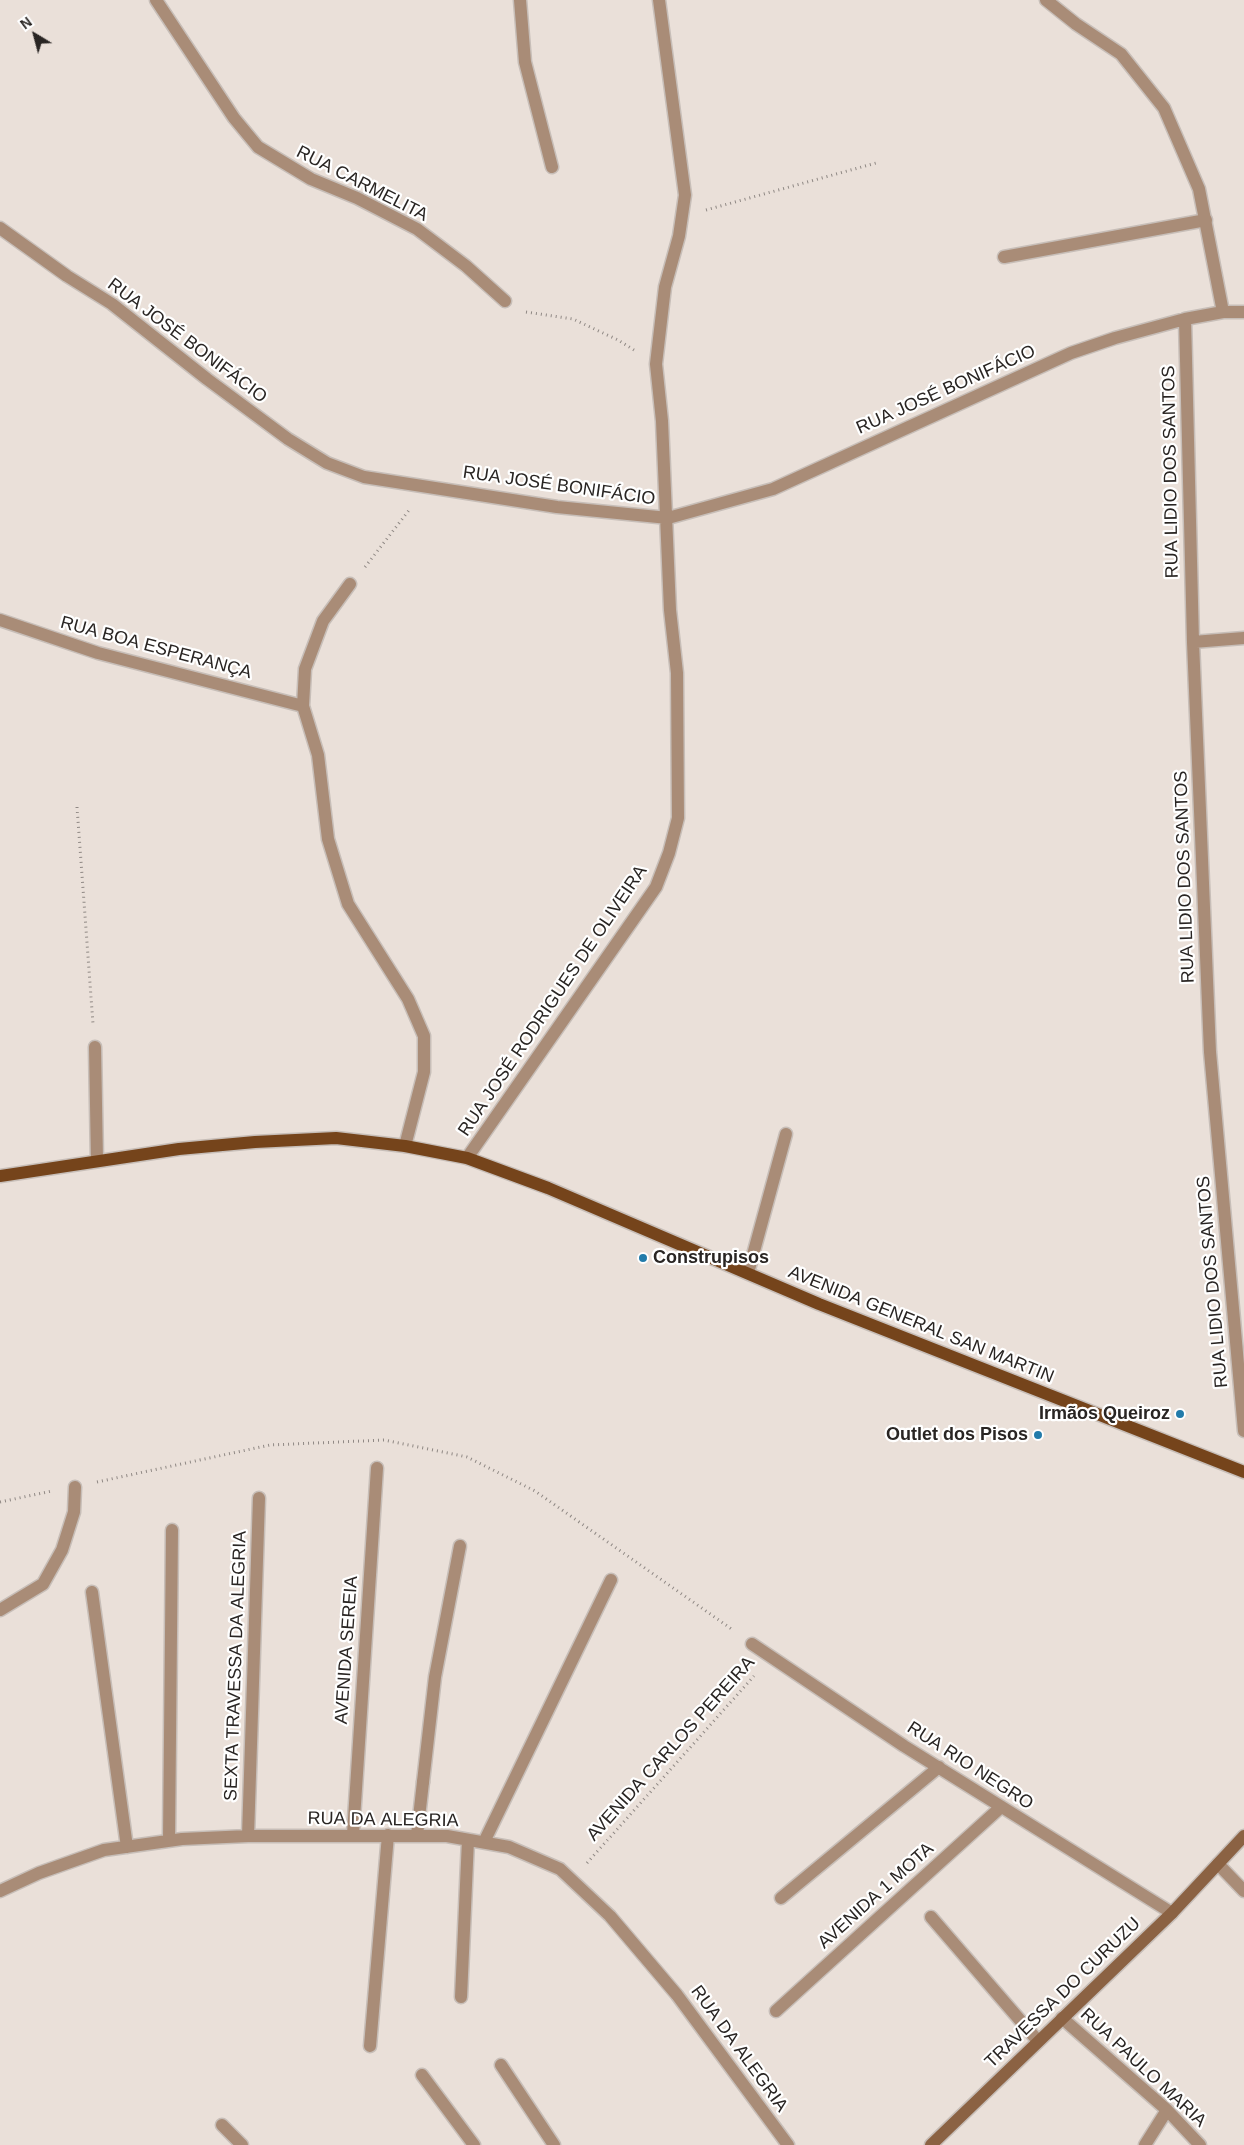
<!DOCTYPE html>
<meta charset="utf-8">
<style>
body{margin:0}
#map{position:relative;width:1244px;height:2145px;overflow:hidden;background:#eae0d9;font-family:Helvetica,sans-serif}
canvas{display:block}
.north{position:absolute;left:10px;top:10px;width:50px;height:50px;-webkit-text-stroke:4px #fff;paint-order:stroke;rotate:323deg;font-size:14px;font-weight:700;line-height:20px;text-align:center;color:#292523}
.north::after{content:'';display:block;margin:auto;width:18px;height:22px;background:#292523;clip-path:polygon(50% 0,100% 100%,50% 72%,0 100%)}
</style>
<div id="map">
<canvas width="1244" height="2145"></canvas>
<div class="north">N</div>
</div>
<script>
const ctx = document.querySelector('canvas').getContext('2d');
ctx.lineJoin = 'round';
const poly = rows => new Path2D(rows.map(r => 'M' + r).join(''));
function stroke(path, color, width, dash) { ctx.strokeStyle = color; ctx.lineWidth = width; ctx.lineCap = dash ? 'butt' : 'round'; ctx.setLineDash(dash || []); ctx.stroke(path); }
function write(font, color, halo, rows, align = 'center') {
  ctx.font = font + ' Helvetica,sans-serif'; ctx.lineWidth = 4.5; ctx.setLineDash([]); ctx.textBaseline = 'middle'; ctx.strokeStyle = halo; ctx.fillStyle = color; for (const [text, x, y, turn = 0] of rows) {
    ctx.save(); ctx.translate(x, y); ctx.rotate((+turn || 0) * Math.PI / 180); ctx.textAlign = isNaN(turn) ? turn : align; if (halo) ctx.strokeText(text, 0, 0); ctx.fillText(text, 0, 0); ctx.restore();
  }
}
const lane = poly([
 [1004,257,1206,220],
 [748,1273,786,1134],
 [423,1782,435,1677,460,1546]
]);
const street = poly([
 [156,0,234,118,258,147,311,179,357,198,417,229,466,266,505,301],
 [520,0,525,62,552,167],
 [1046,0,1076,24,1121,54,1164,108,1199,189,1223,312],
 [0,228,67,276,112,304,207,379,288,439,327,463,364,477,557,507,668,518,773,489,1071,353,1115,338,1185,319,1223,312,1244,312],
 [1185,319,1193,642,1210,1052,1244,1431],
 [350,584,323,621,305,669,303,706,318,755,328,839,348,904,408,999,424,1036,424,1072,405,1146],
 [0,620,98,653,303,706],
 [1193,642,1244,638],
 [95,1047,97,1161],
 [467,1158,656,887,669,853,678,818,677,673,670,610,662,421,656,364,665,287,679,236,685,195,659,0],
 [92,1592,127,1847],
 [0,1610,43,1584,62,1550,74,1512,75,1487],
 [752,1644,904,1746,1172,1913],
 [353,1834,377,1468],
 [417,1835,423,1782],
 [248,1836,259,1498],
 [169,1840,172,1530],
 [484,1842,611,1580],
 [1218,1864,1244,1891],
 [0,1891,39,1873,104,1850,182,1839,248,1836,447,1836,509,1847,560,1869,610,1916,677,1995,788,2145],
 [781,1898,939,1767],
 [931,1917,1038,2041],
 [461,1997,468,1840],
 [776,2011,1001,1807],
 [1062,2018,1167,2110,1200,2145],
 [370,2046,388,1835],
 [501,2065,554,2145],
 [422,2075,474,2145],
 [222,2125,242,2145],
 [1145,2145,1167,2110]
]);
const secondary = poly([
 [931,2145,1172,1913,1244,1836]
]);
const primary = poly([
 [0,1176,179,1149,255,1142,336,1138,405,1146,467,1158,548,1188,819,1304,1244,1472]
]);
stroke(lane, '#c7beb8', 15);
stroke(street, '#c7beb8', 15);
stroke(secondary, '#c7beb8', 15);
stroke(primary, '#c7beb8', 15);
stroke(poly([
 [706,210,876,163],
 [526,312,573,319,618,340,634,350],
 [365,567,410,509],
 [77,807,93,1024],
 [97,1482,270,1445,384,1440,467,1457,535,1491,733,1630],
 [0,1502,52,1491],
 [587,1863,754,1676]
]), '#8f8884', 3, [1, 4]);
stroke(lane, '#a98c77', 12);
stroke(street, '#a98c77', 12);
stroke(secondary, '#8b6243', 12);
stroke(primary, '#75441b', 12);
for (const [x, y, r, color] of [
 [643,1258,5,"#227baa"],
 [1180,1414,5,"#227baa"],
 [1038,1435,5,"#227baa"]
]) { const dot = new Path2D(); dot.arc(x, y, r, 0, 2 * Math.PI); ctx.fillStyle = color; ctx.fill(dot); stroke(dot, '#fff', 2); }
write('18px', '#292523', '#fff', [
 ["RUA CARMELITA",362,184,27],
 ["RUA JOSÉ BONIFÁCIO",187,341,37],
 ["RUA JOSÉ BONIFÁCIO",946,390,-24],
 ["RUA LIDIO DOS SANTOS",1171,472,-91],
 ["RUA JOSÉ BONIFÁCIO",559,486,8],
 ["RUA BOA ESPERANÇA",156,648,15],
 ["RUA LIDIO DOS SANTOS",1185,877,-92],
 ["RUA JOSÉ RODRIGUES DE OLIVEIRA",553,1001,-56],
 ["RUA LIDIO DOS SANTOS",1213,1282,-95],
 ["AVENIDA GENERAL SAN MARTIN",921,1325,22],
 ["AVENIDA SEREIA",347,1650,-86],
 ["SEXTA TRAVESSA DA ALEGRIA",236,1666,-88],
 ["AVENIDA CARLOS PEREIRA",671,1749,-48],
 ["RUA RIO NEGRO",970,1766,33],
 ["RUA DA ALEGRIA",383,1820,1],
 ["AVENIDA 1 MOTA",876,1896,-42],
 ["TRAVESSA DO CURUZU",1063,1993,-44],
 ["RUA DA ALEGRIA",739,2049,54],
 ["RUA PAULO MARIA",1143,2068,43]
]);
write('bold 18px', '#292523', '#fff', [
 ["Construpisos",653,1258,"left"],
 ["Irmãos Queiroz",1170,1414],
 ["Outlet dos Pisos",1028,1435]
], 'right');
</script>
